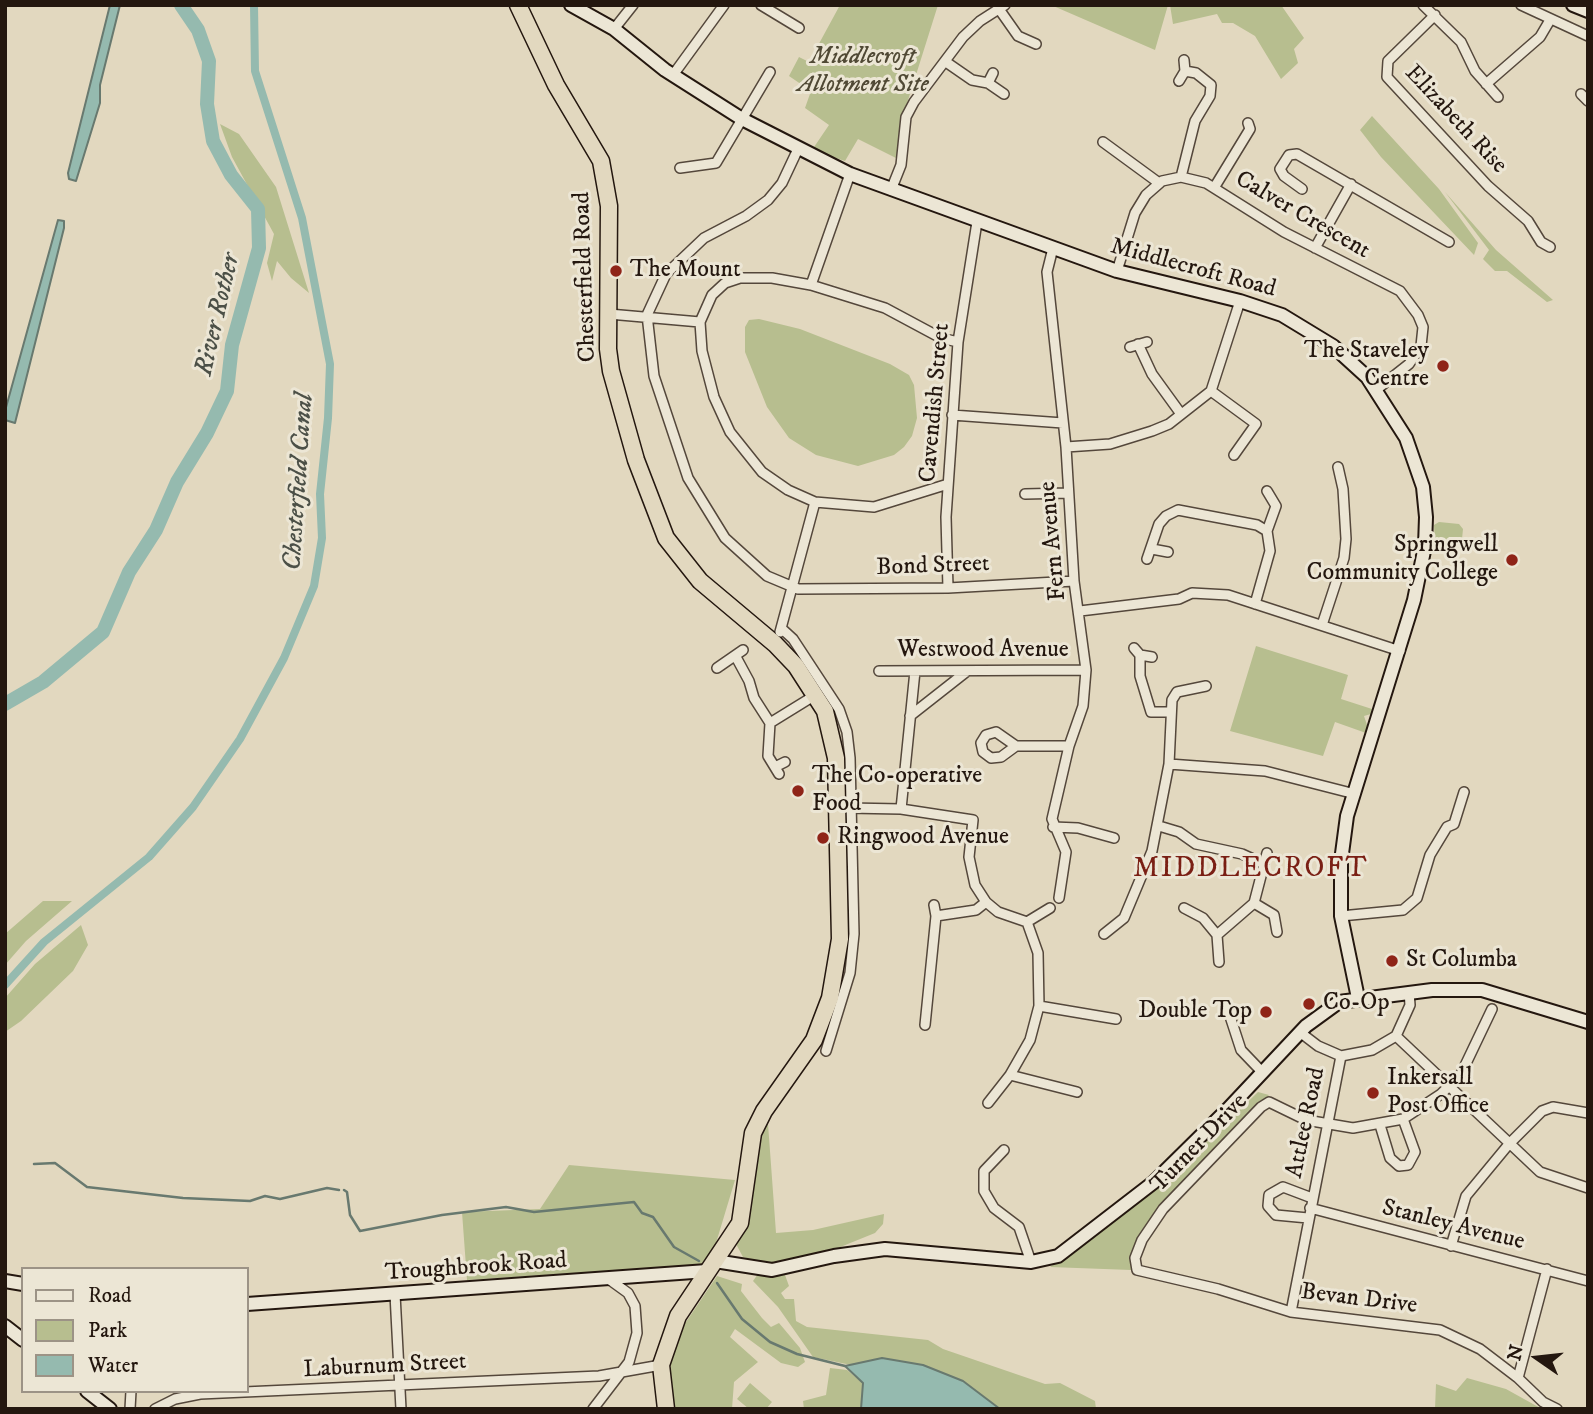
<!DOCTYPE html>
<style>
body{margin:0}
#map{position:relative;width:1593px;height:1414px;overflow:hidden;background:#e2d8bf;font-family:"IM FELL DW Pica",serif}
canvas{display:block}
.frame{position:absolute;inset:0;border:7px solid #24170f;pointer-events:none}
.legend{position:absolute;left:21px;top:1267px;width:228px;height:126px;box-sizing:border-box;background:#ece6d5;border:2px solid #9c9386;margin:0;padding:9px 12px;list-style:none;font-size:21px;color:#24170f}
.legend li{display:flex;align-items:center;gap:14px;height:35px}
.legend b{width:35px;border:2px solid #9c9386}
.north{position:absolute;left:1502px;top:1323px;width:70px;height:70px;-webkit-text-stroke:5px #ece6d5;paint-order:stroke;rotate:284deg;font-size:19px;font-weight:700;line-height:28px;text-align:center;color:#24170f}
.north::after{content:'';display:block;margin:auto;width:24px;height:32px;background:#24170f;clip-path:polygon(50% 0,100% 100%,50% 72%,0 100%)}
</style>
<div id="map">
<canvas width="1593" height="1414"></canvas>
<div class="frame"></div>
<ul class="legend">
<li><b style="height:9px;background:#ece6d5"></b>Road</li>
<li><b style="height:19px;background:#b7be8f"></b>Park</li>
<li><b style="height:19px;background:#95baaf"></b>Water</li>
</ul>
<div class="north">N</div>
</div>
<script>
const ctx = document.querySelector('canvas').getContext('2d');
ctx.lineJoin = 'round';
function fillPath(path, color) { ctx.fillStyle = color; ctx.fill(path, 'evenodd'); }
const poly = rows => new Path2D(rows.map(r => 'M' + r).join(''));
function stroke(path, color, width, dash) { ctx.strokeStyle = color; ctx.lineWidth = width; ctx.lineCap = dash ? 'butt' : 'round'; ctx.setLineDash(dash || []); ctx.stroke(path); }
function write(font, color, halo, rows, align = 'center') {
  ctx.font = font + ' "IM FELL DW Pica",serif'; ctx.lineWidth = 6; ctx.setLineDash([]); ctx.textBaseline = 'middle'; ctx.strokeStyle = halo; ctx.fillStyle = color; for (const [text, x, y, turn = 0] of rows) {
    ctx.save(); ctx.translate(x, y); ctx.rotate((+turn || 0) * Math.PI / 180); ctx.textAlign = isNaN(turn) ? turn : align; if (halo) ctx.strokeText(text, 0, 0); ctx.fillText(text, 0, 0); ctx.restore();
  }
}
fillPath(poly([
 [840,5,938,5,904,113,896,158,858,139,845,161,812,150,829,125,805,108,811,91,789,76,799,57,809,62],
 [1051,5,1168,5,1155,50],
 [1170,5,1281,5,1304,38,1294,49,1298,63,1281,79,1255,36,1233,23,1222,23,1217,14,1173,24],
 [1372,116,1439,189,1478,243,1474,255,1381,157,1360,130],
 [220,124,239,134,276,187,309,293,291,278,277,261,272,281,267,263,274,234,232,157],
 [1445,192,1496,250,1553,300,1547,302,1507,271,1495,271,1483,259,1489,250],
 [759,319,800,329,890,364,909,375,914,385,917,418,912,436,904,447,894,455,858,466,816,455,789,438,767,407,745,352,745,327,749,320],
 [1439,522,1459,524,1463,529,1462,539,1453,544,1435,542,1434,525],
 [1256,646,1348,675,1341,699,1372,709,1371,714,1364,716,1368,728,1366,733,1335,722,1323,756,1230,731],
 [43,901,72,901,26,941,5,965,5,934],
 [81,925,88,945,73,971,21,1021,5,1032,5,998,35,964],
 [1258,1092,1269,1095,1154,1214,1136,1244,1131,1257,1131,1270,1050,1267,1183,1165],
 [767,1110,776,1233,813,1230,884,1214,883,1224,875,1233,828,1252,778,1266,743,1257,736,1244,747,1213],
 [569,1165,735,1180,713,1253,700,1265,467,1280,462,1212,540,1209],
 [758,1274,785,1275,789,1286,781,1293,785,1299,794,1299,796,1321,807,1327,928,1340,943,1349,1045,1384,1060,1383,1095,1401,1096,1409,1000,1409,963,1381,923,1365,882,1358,851,1365,813,1357,778,1307,753,1281],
 [717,1276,742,1284,741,1291,762,1318,771,1327,779,1323,800,1348,805,1362,798,1367,781,1363,735,1329,730,1337,758,1362,734,1382,732,1409,675,1409,666,1367,682,1328],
 [830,1368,847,1370,863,1383,861,1409,804,1409,803,1401,826,1395],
 [1467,1378,1506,1389,1542,1409,1435,1409,1436,1384,1456,1391],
 [750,1383,772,1402,766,1409,749,1409,737,1399]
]), '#b7be8f');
const water = poly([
 [110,5,120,5,100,85,100,103,76,181,69,179,68,173,110,5],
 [58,220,64,221,64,228,15,423,5,420,5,411,58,220],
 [882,1358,923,1365,963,1381,1000,1409,861,1409,863,1383,845,1366,882,1358]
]);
fillPath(water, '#95baaf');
stroke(water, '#68796f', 2);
stroke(poly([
 [34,1164,55,1163,87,1187,183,1198,250,1201,265,1196,280,1199,327,1188,339,1190],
 [344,1190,347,1192,350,1215,360,1231,442,1215,506,1207,534,1212,634,1202,642,1213,653,1217,674,1247,699,1261],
 [717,1283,742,1319,770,1342,797,1354,845,1366]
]), '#68796f', 2.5);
stroke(poly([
 [5,985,44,942,149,857,193,807,240,739,284,658,314,586,322,538,320,494,328,418,330,364,302,218,255,71,254,5]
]), '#95baaf', 8);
stroke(poly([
 [5,704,43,682,103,632,129,572,156,530,177,482,207,433,227,391,232,345,259,248,258,209,231,175,213,141,207,104,209,61,198,30,181,5]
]), '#95baaf', 14);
const street = poly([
 [761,5,799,28],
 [1423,5,1461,42,1475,71,1498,97],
 [1521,5,1588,36],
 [999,9,1018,36,1036,44],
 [1435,15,1388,61,1387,77,1488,186,1528,221,1541,242,1550,247],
 [614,29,633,5],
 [946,62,972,80,988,83,1004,94],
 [673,75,724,5],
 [1179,81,1185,71,1184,60],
 [988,83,993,73],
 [1486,84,1540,37,1550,20],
 [1581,94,1588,101],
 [1103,142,1159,183],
 [798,149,782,183,768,200,746,216,704,238,666,274,647,315,654,376,688,478,725,538,767,576,798,589,948,588,1074,581],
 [680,168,716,163,770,72],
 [1181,177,1195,121,1210,96,1211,85,1196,73,1185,71],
 [1214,188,1250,129,1248,123],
 [1302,189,1284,176,1280,169,1289,155,1297,154,1449,242],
 [891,190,901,165,906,117,914,102,963,37,980,21,1005,5],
 [1053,248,1047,272,1066,447,1074,581,1086,670,1083,706,1069,746,1052,819,1066,852,1059,898],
 [1315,248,1351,184],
 [1117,271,1135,213,1146,195,1162,181,1181,177,1206,183,1284,232,1400,291,1418,315,1423,327,1421,346,1409,364,1376,390],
 [811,285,850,174],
 [609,314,700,322],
 [1138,344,1152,374,1181,414],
 [1130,347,1147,342],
 [1211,391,1256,424,1234,455],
 [952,415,1063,423],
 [1066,447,1110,444,1152,431,1169,424,1211,391,1240,301],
 [948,484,874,507,815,502,788,490,762,472,730,432,714,397,702,351,700,322,712,295,725,283,740,278,772,278,811,285,885,308,941,338,958,342],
 [1025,494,1068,493],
 [1267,531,1276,506,1267,491],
 [1152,549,1168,552],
 [1147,559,1159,524,1166,516,1178,510,1257,525,1267,531,1270,551,1255,604],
 [948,588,946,517,958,342,977,222],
 [1080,611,1179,599,1192,593,1228,595,1400,651],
 [1322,625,1344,558,1346,539,1343,489,1338,467],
 [781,628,793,639,839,709,847,732,850,758,854,934,850,973,826,1051],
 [780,632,815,502],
 [1134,648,1140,655,1152,657],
 [1140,655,1140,676,1151,712,1171,712],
 [736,657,749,681,754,698,770,723],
 [717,668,743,650],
 [879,671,1086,670],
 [910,716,966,672],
 [770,723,817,694],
 [770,723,768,756,779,774],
 [1016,746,996,732,986,735,981,743,983,752,991,758,1001,757,1016,746,1069,746],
 [1169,764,1265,771,1355,794],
 [775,767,785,762],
 [848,808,901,809,973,820,969,857,975,885,986,902,998,912,1027,922,1050,908],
 [901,809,915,671],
 [1159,826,1179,832,1196,844,1242,854,1264,864],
 [1053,827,1078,828,1114,838],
 [1254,903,1274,915,1277,932],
 [934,905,936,916],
 [1184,908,1203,918,1217,935,1254,903,1267,853],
 [1341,916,1403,910,1417,898,1430,855,1447,827,1454,824,1464,792],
 [1104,934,1124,918,1152,851,1169,764,1172,700,1177,692,1206,686],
 [1217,935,1219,962],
 [1226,1004,1241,1050,1263,1073],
 [1039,1006,1116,1019],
 [1492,1009,1461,1074,1441,1094,1403,1119,1353,1128,1306,1120,1269,1102,1261,1107,1163,1209,1142,1240,1135,1258,1137,1270,1218,1289,1291,1312,1440,1330,1480,1349,1518,1378,1543,1402,1557,1409],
 [925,1025,936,916,976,910,986,902],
 [1301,1033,1318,1046,1341,1056,1372,1050,1396,1036,1410,1005,1409,992],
 [1396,1036,1540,1172,1588,1188],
 [1010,1075,1077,1092],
 [988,1103,1010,1075,1030,1040,1039,1006,1038,953,1027,922],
 [1380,1125,1390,1158,1399,1166,1408,1165,1415,1152,1403,1119],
 [1004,1150,984,1171,984,1191,994,1208,1019,1227,1031,1262],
 [1310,1208,1588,1281],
 [1308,1218,1276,1215,1268,1206,1269,1195,1283,1187,1312,1198],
 [1451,1246,1466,1196,1509,1144,1542,1111,1553,1107,1588,1113],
 [395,1294,401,1409],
 [1291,1312,1341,1056],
 [1518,1378,1547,1269],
 [130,1409,131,1391],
 [155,1409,175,1399,200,1394,599,1376,661,1365],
 [593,1409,629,1362,637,1333,635,1306,628,1293,610,1280]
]);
const secondary = poly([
 [571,5,614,29,665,70,742,119,850,174,1117,271,1240,301,1282,315,1333,346,1367,377,1406,438,1423,487,1426,517,1425,546,1414,600,1347,816,1341,861,1341,916,1358,998],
 [1573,5,1588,11],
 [715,1261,772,1270,834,1256,885,1249,1031,1262,1058,1256,1154,1182,1228,1109,1306,1026,1339,1002,1432,990,1482,990,1588,1022],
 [5,1281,23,1284],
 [247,1304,707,1271],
 [5,1326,23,1340],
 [87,1391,110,1409]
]);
const highway = poly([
 [518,5,556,85,601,161,609,206,608,349,611,371,636,460,666,538,700,581,775,644,796,666,825,711,836,758,840,939,830,998,814,1040,764,1111,753,1133,740,1223,678,1316,661,1365,666,1409]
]);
stroke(street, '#54473b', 12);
stroke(secondary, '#24170f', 16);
stroke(highway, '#24170f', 19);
stroke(street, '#ece6d5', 9);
stroke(secondary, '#ece6d5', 12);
stroke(highway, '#e2d8bf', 16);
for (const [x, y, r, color] of [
 [616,271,7,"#8f2418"],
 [1443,366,7,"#8f2418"],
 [1512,560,7,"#8f2418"],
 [798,791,7,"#8f2418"],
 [823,838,7,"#8f2418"],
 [1392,961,7,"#8f2418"],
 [1309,1004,7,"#8f2418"],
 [1266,1012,7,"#8f2418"],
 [1373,1093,7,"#8f2418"]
]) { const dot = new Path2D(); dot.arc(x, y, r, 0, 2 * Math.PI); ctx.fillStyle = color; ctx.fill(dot); stroke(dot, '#ece6d5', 2.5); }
write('italic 24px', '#504935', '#ece6d5', [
 ["Middlecroft",863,58],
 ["Allotment Site",863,86]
]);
write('24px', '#24170f', '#ece6d5', [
 ["Elizabeth Rise",1455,120,47],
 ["Calver Crescent",1302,216,30],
 ["Middlecroft Road",1193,269,15],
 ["Chesterfield Road",586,277,-92],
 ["Cavendish Street",936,403,-85],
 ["Fern Avenue",1054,541,-95],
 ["Bond Street",933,567,-2],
 ["Westwood Avenue",983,651],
 ["Attlee Road",1307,1123,-78],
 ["Turner Drive",1200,1144,-46],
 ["Stanley Avenue",1453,1226,14],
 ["Troughbrook Road",476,1268,-4],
 ["Bevan Drive",1359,1300,7],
 ["Laburnum Street",385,1367,-3]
]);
write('24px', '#24170f', '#ece6d5', [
 ["The Mount",630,271],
 ["The Staveley",1429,352,"right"],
 ["Centre",1429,380,"right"],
 ["Springwell",1498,546,"right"],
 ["Community College",1498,574,"right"],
 ["The Co-operative",812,777],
 ["Food",812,805],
 ["Ringwood Avenue",837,838],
 ["St Columba",1406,961],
 ["Co-Op",1323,1004],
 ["Double Top",1252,1012,"right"],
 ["Inkersall",1387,1079],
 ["Post Office",1387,1107]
], 'left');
write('italic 26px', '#4c5047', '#ece6d5', [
 ["River Rother",219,315,-77],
 ["Chesterfield Canal",300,482,-86]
]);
ctx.letterSpacing = '2px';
write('28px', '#7a1f14', '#ece6d5', [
 ["MIDDLECROFT",1251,870]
]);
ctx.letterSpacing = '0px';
</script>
